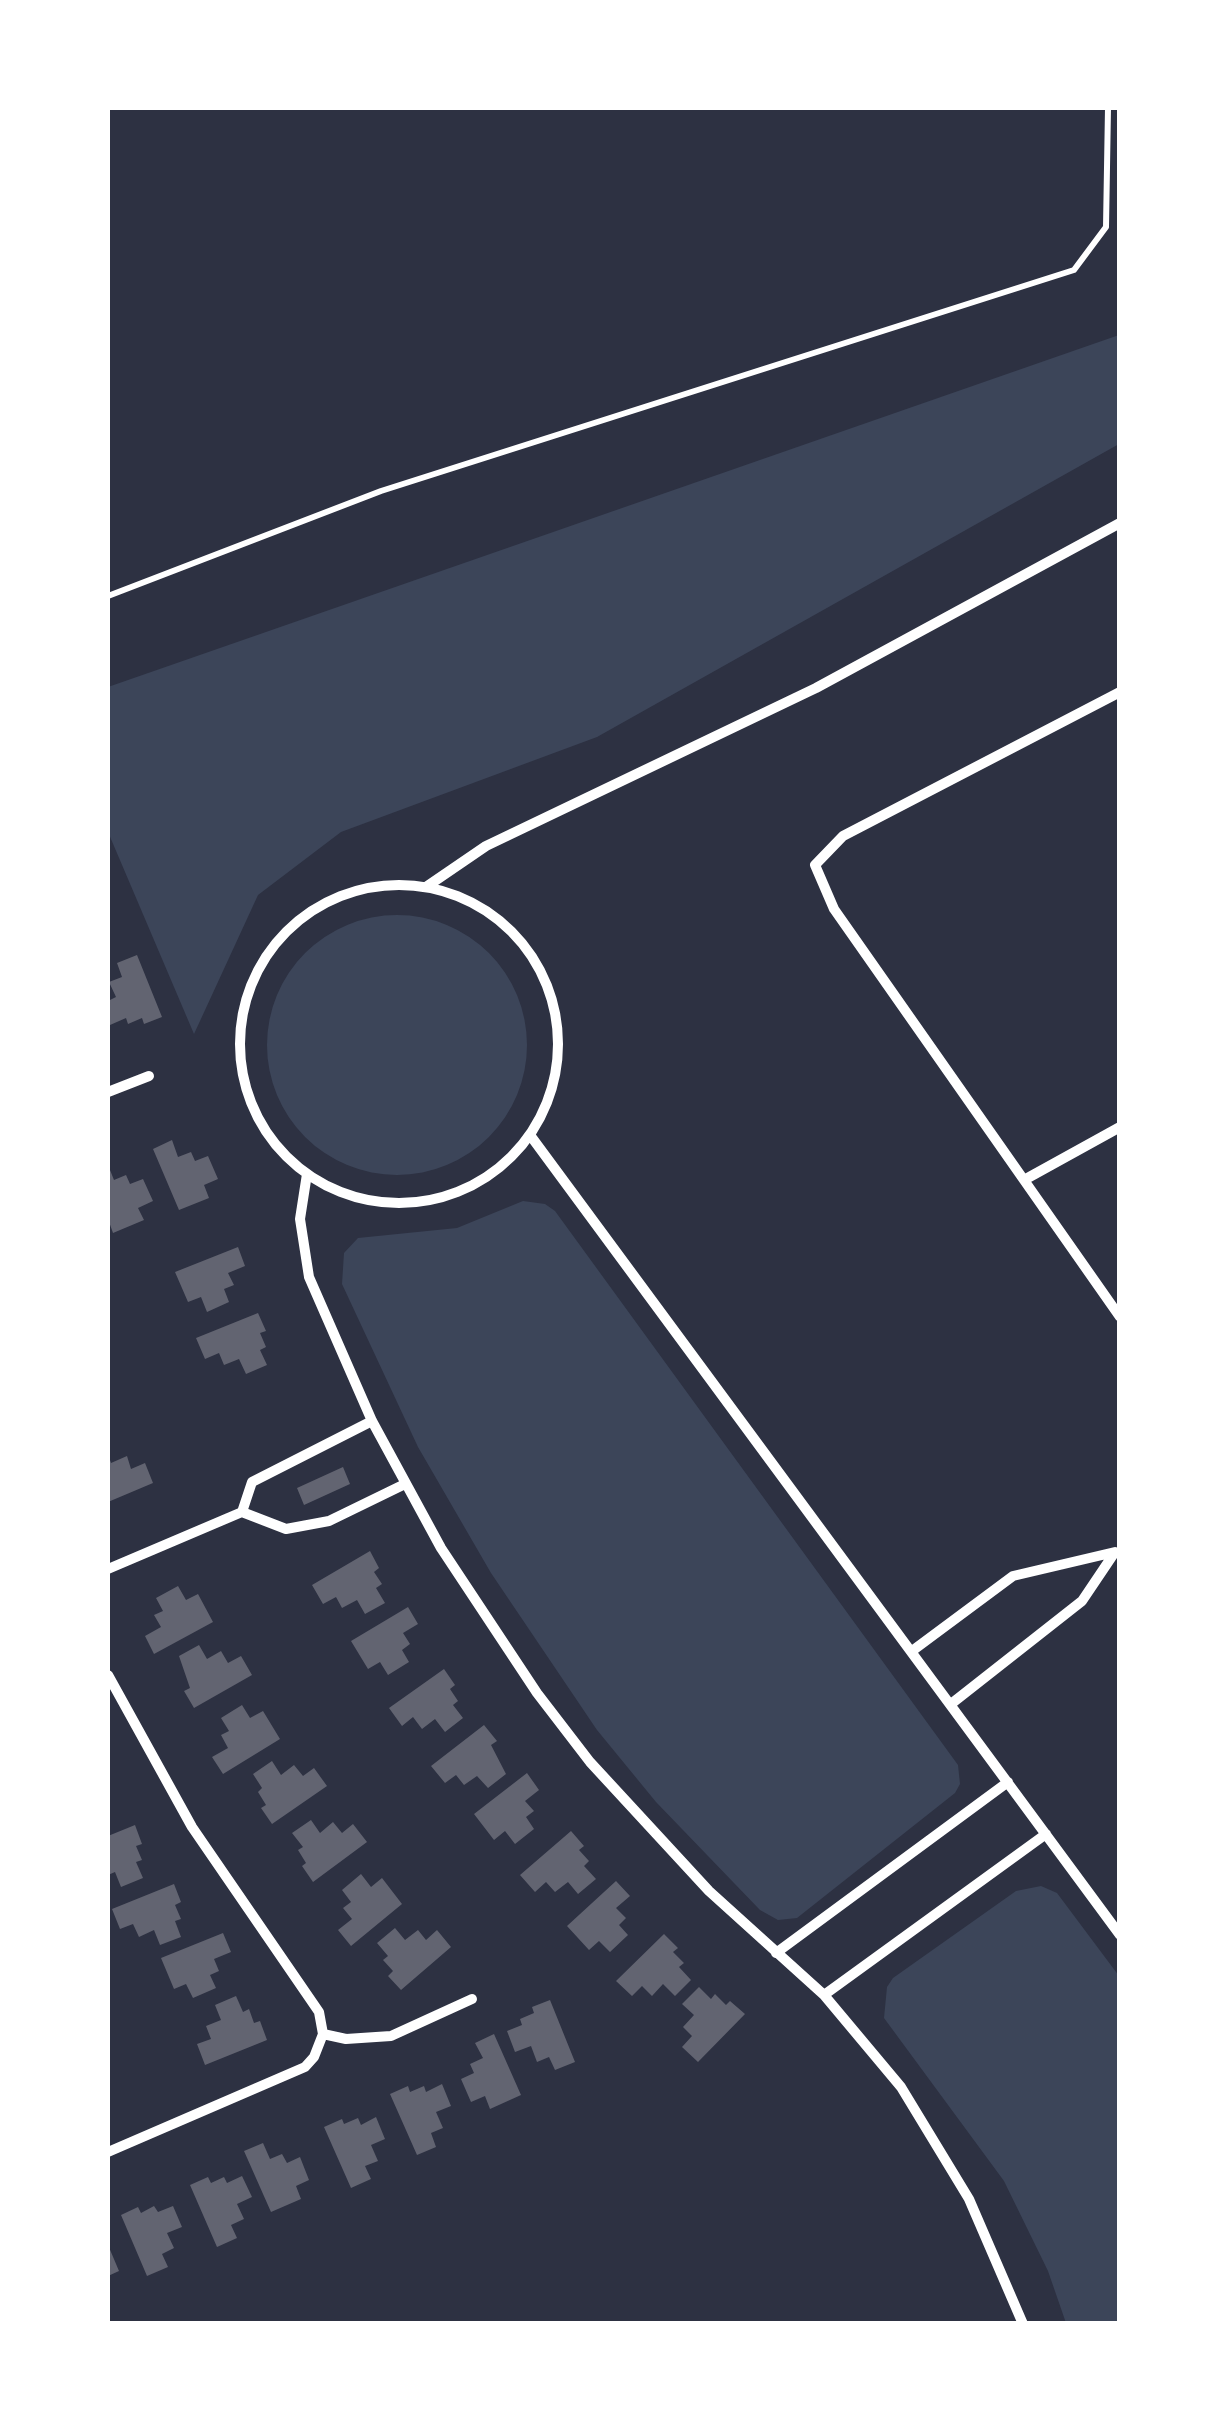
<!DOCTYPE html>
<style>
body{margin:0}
#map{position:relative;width:1227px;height:2431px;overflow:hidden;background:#2d3142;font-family:Mulish,sans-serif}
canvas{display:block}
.frame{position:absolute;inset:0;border:110px solid #fff;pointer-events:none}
</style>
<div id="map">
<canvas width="1227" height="2431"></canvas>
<div class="frame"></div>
</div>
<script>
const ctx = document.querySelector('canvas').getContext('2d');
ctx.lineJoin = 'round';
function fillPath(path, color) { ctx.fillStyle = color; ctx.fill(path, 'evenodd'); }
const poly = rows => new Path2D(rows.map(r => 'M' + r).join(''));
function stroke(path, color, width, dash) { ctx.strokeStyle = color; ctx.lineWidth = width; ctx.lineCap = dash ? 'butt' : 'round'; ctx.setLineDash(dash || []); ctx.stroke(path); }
fillPath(poly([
 [1119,335,1119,444,597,737,341,832,258,895,194,1034,108,832,108,687],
 '267 1045a130 130 0 1 1 260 0a130 130 0 1 1-260 0Z',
 [523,1201,545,1204,555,1211,958,1765,960,1784,955,1793,797,1918,778,1920,760,1910,656,1802,597,1730,491,1573,418,1447,342,1284,344,1253,358,1238,457,1228],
 [1041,1886,1057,1893,1119,1976,1119,2323,1066,2323,1048,2271,1004,2181,884,2018,887,1987,893,1978,1016,1891]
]), '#3c4559');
fillPath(poly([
 [137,955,162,1017,144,1024,142,1018,128,1024,126,1018,110,1025,108,1001,116,997,109,982,122,977,117,963],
 [172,1140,178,1157,191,1152,195,1161,208,1156,218,1179,204,1185,209,1198,179,1210,153,1149],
 [108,1165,114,1180,126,1175,130,1184,143,1179,153,1201,138,1208,144,1220,113,1233,108,1219],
 [238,1247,245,1266,228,1273,234,1285,224,1289,229,1302,207,1312,201,1297,188,1302,175,1272],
 [258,1313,266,1331,260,1333,266,1347,260,1350,267,1365,246,1374,239,1359,224,1365,219,1353,205,1359,196,1338],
 [108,1454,111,1463,127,1456,131,1469,145,1463,153,1483,108,1502],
 [343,1467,350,1484,304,1505,297,1488],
 [370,1551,379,1568,374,1572,382,1584,376,1588,385,1603,365,1614,357,1600,342,1608,336,1597,323,1604,312,1585],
 [178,1586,186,1600,198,1594,213,1622,154,1654,145,1636,161,1627,154,1615,163,1611,156,1598],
 [408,1607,418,1624,403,1633,410,1644,402,1650,409,1662,388,1675,380,1662,368,1669,351,1641],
 [199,1645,207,1659,221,1651,228,1663,241,1656,252,1675,194,1708,184,1691,190,1688,179,1656],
 [444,1669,455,1685,450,1689,458,1701,453,1705,463,1718,445,1732,435,1719,422,1729,413,1717,402,1726,389,1708],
 [242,1705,250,1718,263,1711,280,1739,223,1774,212,1757,228,1748,221,1735,229,1731,221,1718],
 [484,1725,497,1741,491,1745,506,1774,488,1788,477,1776,464,1785,456,1775,445,1783,431,1766],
 [272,1761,281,1775,294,1765,303,1776,314,1768,327,1786,272,1824,261,1808,266,1805,258,1792,262,1788,253,1774],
 [527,1773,539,1790,525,1801,534,1811,526,1817,534,1829,515,1844,505,1831,494,1840,474,1814],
 [311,1820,320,1833,333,1822,342,1833,353,1824,367,1842,313,1882,302,1866,306,1863,298,1850,303,1847,292,1833],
 [135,1825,142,1844,136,1846,142,1860,136,1862,143,1878,121,1887,115,1872,108,1875,108,1836],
 [571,1831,584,1846,579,1850,589,1861,584,1866,596,1879,578,1894,568,1882,555,1892,546,1882,535,1892,520,1875],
 [361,1874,371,1887,382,1878,402,1904,351,1946,338,1930,352,1919,343,1908,351,1902,342,1890],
 [616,1881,630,1896,616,1908,626,1918,619,1925,628,1935,610,1952,599,1941,589,1950,567,1926],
 [174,1884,181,1902,175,1905,181,1919,175,1921,181,1937,160,1945,154,1930,139,1937,133,1924,120,1929,112,1909],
 [395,1928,405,1940,418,1930,426,1940,437,1930,451,1947,401,1990,388,1976,393,1971,383,1960,388,1956,377,1943],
 [223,1933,231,1952,214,1959,219,1971,210,1975,216,1988,193,1998,186,1984,174,1989,161,1958],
 [664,1934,678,1948,673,1952,684,1963,679,1967,691,1980,675,1996,663,1984,652,1996,642,1986,632,1996,616,1981],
 [699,1987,711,1999,715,1994,726,2005,730,2001,745,2014,698,2062,682,2047,692,2036,683,2027,694,2015,682,2004],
 [236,1996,243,2012,249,2009,254,2023,260,2021,267,2040,205,2065,197,2044,211,2039,206,2026,221,2020,215,2005],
 [550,2000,575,2062,555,2070,549,2057,537,2062,531,2046,515,2052,507,2031,522,2025,520,2019,534,2013,532,2007],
 [494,2034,521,2095,490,2109,485,2096,471,2102,461,2079,474,2073,470,2064,483,2058,475,2043],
 [442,2084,451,2106,436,2112,443,2128,431,2133,436,2147,417,2155,390,2094,408,2086,410,2092,424,2086,426,2092],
 [376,2117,385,2139,371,2145,378,2161,365,2166,371,2179,351,2188,324,2127,342,2119,344,2124,358,2118,361,2125],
 [263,2143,270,2159,282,2154,287,2163,300,2157,309,2180,296,2186,301,2199,271,2212,244,2151],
 [242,2176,252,2197,237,2204,244,2219,231,2225,237,2238,217,2247,190,2185,208,2177,211,2183,224,2177,227,2183],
 [154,2206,158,2212,173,2206,182,2227,167,2233,174,2248,162,2254,168,2267,147,2276,121,2215,138,2207,141,2213],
 [108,2245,119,2271,108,2276]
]), '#626471');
stroke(poly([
 [108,596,381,491,1074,270,1106,227,1108,108]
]), '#fff', 6);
stroke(poly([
 [1120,692,843,836,815,865,834,909,1120,1317],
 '240 1044a159 159 0 1 1 318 0a159 159 0 1 1-318 0Z',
 [426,887,486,846,816,688,1120,523],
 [108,1092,149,1076],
 [530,1135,1120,1935],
 [307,1174,300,1219,309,1277,372,1421,441,1548,537,1693,590,1762,709,1891,824,1995,901,2087,969,2199,1023,2324],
 [1024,1180,1120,1127],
 [242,1512,252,1482,372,1421],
 [108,1569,242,1512,286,1529,329,1521,405,1484],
 [912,1651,1013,1576,1115,1552,1082,1601,951,1704],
 [108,1675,192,1827,319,2012,323,2034,314,2057,305,2067,108,2152],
 [776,1953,1008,1782],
 [824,1995,1046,1834],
 [323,2034,346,2039,391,2036,472,1999]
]), '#fff', 10);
</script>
